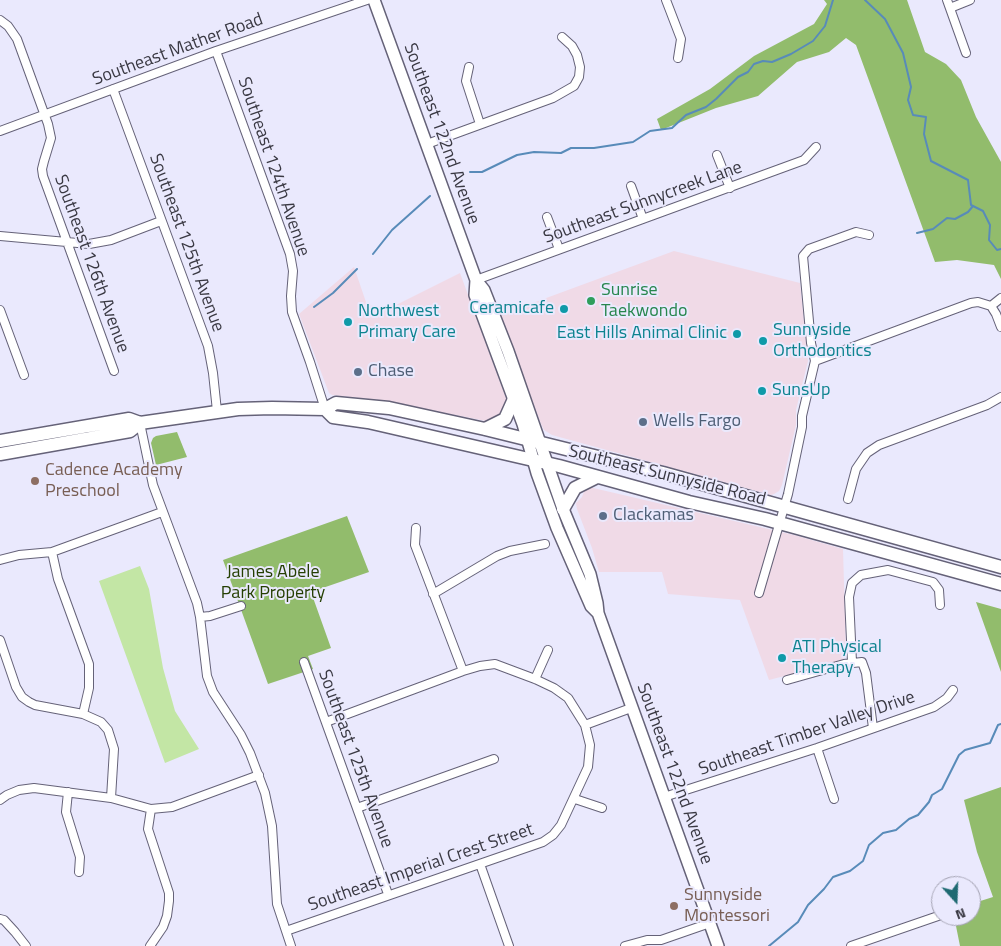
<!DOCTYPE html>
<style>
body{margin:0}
#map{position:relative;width:1001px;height:946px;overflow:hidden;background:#eae9fd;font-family:"Titillium Web",sans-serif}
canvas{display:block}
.north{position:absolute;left:931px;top:876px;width:50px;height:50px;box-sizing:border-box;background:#eae9fd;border:1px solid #a4a3b3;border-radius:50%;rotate:160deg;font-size:14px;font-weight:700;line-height:20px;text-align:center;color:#3a3943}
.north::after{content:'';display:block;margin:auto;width:18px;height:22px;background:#1f6a72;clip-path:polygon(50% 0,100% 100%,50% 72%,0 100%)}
</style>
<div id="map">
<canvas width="1001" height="946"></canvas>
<div class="north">N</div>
</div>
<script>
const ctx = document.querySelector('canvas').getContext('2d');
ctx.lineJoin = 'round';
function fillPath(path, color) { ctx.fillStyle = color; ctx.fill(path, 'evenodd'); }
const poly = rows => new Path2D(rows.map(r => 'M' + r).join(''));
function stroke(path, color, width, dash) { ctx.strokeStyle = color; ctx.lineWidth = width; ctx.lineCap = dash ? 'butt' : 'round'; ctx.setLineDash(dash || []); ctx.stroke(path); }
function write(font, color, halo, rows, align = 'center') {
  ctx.font = font + ' "Titillium Web",sans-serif'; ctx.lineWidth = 4; ctx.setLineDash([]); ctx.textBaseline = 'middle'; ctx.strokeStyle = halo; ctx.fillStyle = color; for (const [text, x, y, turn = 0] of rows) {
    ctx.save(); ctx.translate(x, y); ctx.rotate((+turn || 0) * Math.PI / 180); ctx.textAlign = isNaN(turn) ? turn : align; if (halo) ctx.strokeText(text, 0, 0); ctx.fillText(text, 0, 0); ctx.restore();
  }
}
fillPath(poly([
 [674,251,800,283,808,361,796,410,796,425,782,485,779,491,774,494,771,495,552,435,544,430,541,424,500,315],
 [354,267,367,305,390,308,460,273,506,398,506,403,501,415,492,420,486,421,378,400,332,395,329,393,299,314],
 [589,487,794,535,843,549,846,654,844,658,842,661,769,680,740,600,668,594,662,572,599,572,592,548,577,509,576,503,582,497,585,489]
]), '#f0dae7');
fillPath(poly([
 [140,566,149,589,163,668,175,711,199,749,165,763,99,581]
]), '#c3e6a5');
fillPath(poly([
 [824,0,907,0,925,52,946,64,961,80,976,117,1001,162,1001,279,994,265,957,260,935,262,856,45,846,38,829,52,797,62,758,96,716,108,661,130,657,119,710,89,754,56,814,24,827,4],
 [177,432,187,457,156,465,151,443,153,438,156,436],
 [347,516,369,572,311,592,331,648,308,656,313,669,268,684,223,560],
 [976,602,1001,609,1001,672],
 [1001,787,1001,946,960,946,956,926,963,916,971,916,971,904,993,897,977,852,964,800]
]), '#92bc6c');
stroke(poly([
 [865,0,885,19,903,53,911,87,908,100,913,115,926,117,924,134,931,161,968,180,971,205,983,211,990,225,989,240,997,250,1001,249],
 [470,172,482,172,517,155,534,152,561,153,571,148,594,148,633,142,650,131,672,128,686,115,706,107,716,99,738,77,748,72,754,64,763,61,772,62,791,54,813,41,825,26,833,0],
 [917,233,933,229,947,218,955,219,968,212,973,206],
 [373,254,392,230,430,196],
 [314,307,333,293,357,269],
 [769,946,798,922,808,905,824,889,833,877,850,871,863,861,869,845,883,833,896,830,909,819,918,815,929,802,932,795,942,789,959,755,965,750,990,743,998,725,1001,724]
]), '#588bb9', 2);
const minor = poly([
 [666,0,681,39,678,58],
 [947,0,966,53],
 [950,8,970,0],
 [0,20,8,26,17,39,48,124,51,138,44,161,42,169,43,176,114,371],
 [216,51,290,254,293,271,291,296,292,312,310,362,325,409],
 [469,67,466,81,480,124],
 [113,89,208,346,213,373,217,411],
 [0,131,216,51,367,0],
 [427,144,553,98,574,86,579,77,580,67,577,55,572,46,562,37],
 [717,155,730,188],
 [631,186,643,219],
 [547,217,559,249],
 [0,236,89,244,111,240,161,221],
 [476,280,804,160,816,147],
 [991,306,996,314,1001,327],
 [991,306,1001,298],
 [0,310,24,375],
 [815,361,971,303,978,302,991,306],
 [140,423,153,485,197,603,200,617,207,676,213,692,241,735,250,753,265,793,272,826,277,904,291,946],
 [848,499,856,469,867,453,879,445,987,405,1001,397],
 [416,528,415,545,463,671],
 [52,552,58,579,89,664,89,688,83,714],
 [0,560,19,555,52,552,162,512],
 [759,593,788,494,802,427,802,416,815,361,811,343,803,256,809,249,856,232,869,235],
 [433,594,497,556,510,551,545,544],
 [200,617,210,616,241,606],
 [0,640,16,687,22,697,29,702,35,705,83,714,101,722,108,730,114,749,111,798],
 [304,662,388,894],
 [852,662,849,597,852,583,861,575,888,570,933,582,939,590,940,605],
 [535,679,548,650],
 [787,680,844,664,862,662,866,673,873,728],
 [585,725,631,708],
 [817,748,834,799],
 [68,792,66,812,80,857,79,872],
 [664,797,817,748,934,707,947,698,953,690],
 [575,799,602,808],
 [0,800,7,795,19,790,34,788,111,798,151,809,172,807,259,775],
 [357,808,494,759],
 [480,864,509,946],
 [0,919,4,920,15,932,26,946],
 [286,931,543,842,553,835,561,825,588,767,590,745,585,725,568,698,554,688,535,679,495,664,480,666,463,671,326,722],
 [150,946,163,927,167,916,169,901,169,893,148,829,151,809],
 [625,946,647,940,661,940,710,923],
 [851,946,941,915]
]);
const secondary = poly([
 [374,0,476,280,484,290,508,351,563,509,590,574,597,603,598,613,718,946],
 [476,280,475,295,523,424,537,473,557,528,591,606,598,613]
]);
const primary = poly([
 [325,409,333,417,368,422,559,466,689,502,765,519,1001,584],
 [485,429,505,419,514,399],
 [0,441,129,419,140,423,238,409,272,408,325,409,336,403,389,408,485,429,663,473,1001,567],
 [0,454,130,431,140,423],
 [563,509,575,488,597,477]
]);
stroke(minor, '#656278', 10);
stroke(secondary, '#656278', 14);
stroke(primary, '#656278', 15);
stroke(minor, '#fff', 8);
stroke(secondary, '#fff', 11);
stroke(primary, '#fff', 12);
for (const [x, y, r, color] of [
 [591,301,5,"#2e9e5b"],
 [564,309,5,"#0f9aa8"],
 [348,322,5,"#0f9aa8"],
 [737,334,5,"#0f9aa8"],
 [763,341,5,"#0f9aa8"],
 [358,372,5,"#5c6f8a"],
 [762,391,5,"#0f9aa8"],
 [643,422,5,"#5c6f8a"],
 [35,481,5,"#8d6e63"],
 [603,516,5,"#5c6f8a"],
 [782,658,5,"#0f9aa8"],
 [674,906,5,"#8d6e63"]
]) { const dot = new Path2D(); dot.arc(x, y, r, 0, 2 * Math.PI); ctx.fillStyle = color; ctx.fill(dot); stroke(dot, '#eae9fd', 2); }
write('18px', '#3a3943', '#eae9fd', [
 ["Southeast Mather Road",178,50,-20],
 ["Southeast 122nd Avenue",441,134,70],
 ["Southeast 124th Avenue",273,167,71],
 ["Southeast Sunnycreek Lane",643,203,-20],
 ["Southeast 125th Avenue",186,243,70],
 ["Southeast 126th Avenue",91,264,70],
 ["Southeast Sunnyside Road",667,476,14],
 ["Southeast Timber Valley Drive",807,734,-19],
 ["Southeast 125th Avenue",355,759,70],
 ["Southeast 122nd Avenue",674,774,70],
 ["Southeast Imperial Crest Street",421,868,-19]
]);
write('18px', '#27864d', '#eae9fd', [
 ["Sunrise",601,291],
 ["Taekwondo",601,312]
], 'left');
write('18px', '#0d838f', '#eae9fd', [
 ["Ceramicafe",554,309,"right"],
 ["Northwest",358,312],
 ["Primary Care",358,333],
 ["Sunnyside",773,331],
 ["Orthodontics",773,352],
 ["East Hills Animal Clinic",727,334,"right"],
 ["SunsUp",772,391],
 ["ATI Physical",792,648],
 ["Therapy",792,669]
], 'left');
write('18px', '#4e5e75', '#eae9fd', [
 ["Chase",368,372],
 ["Wells Fargo",653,422],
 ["Clackamas",613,516]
], 'left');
write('18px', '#785e54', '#eae9fd', [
 ["Cadence Academy",45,471],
 ["Preschool",45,492],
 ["Sunnyside",684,896],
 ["Montessori",684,917]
], 'left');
write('18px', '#253f03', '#eae9fd', [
 ["James Abele",273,573],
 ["Park Property",273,594]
]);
</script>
